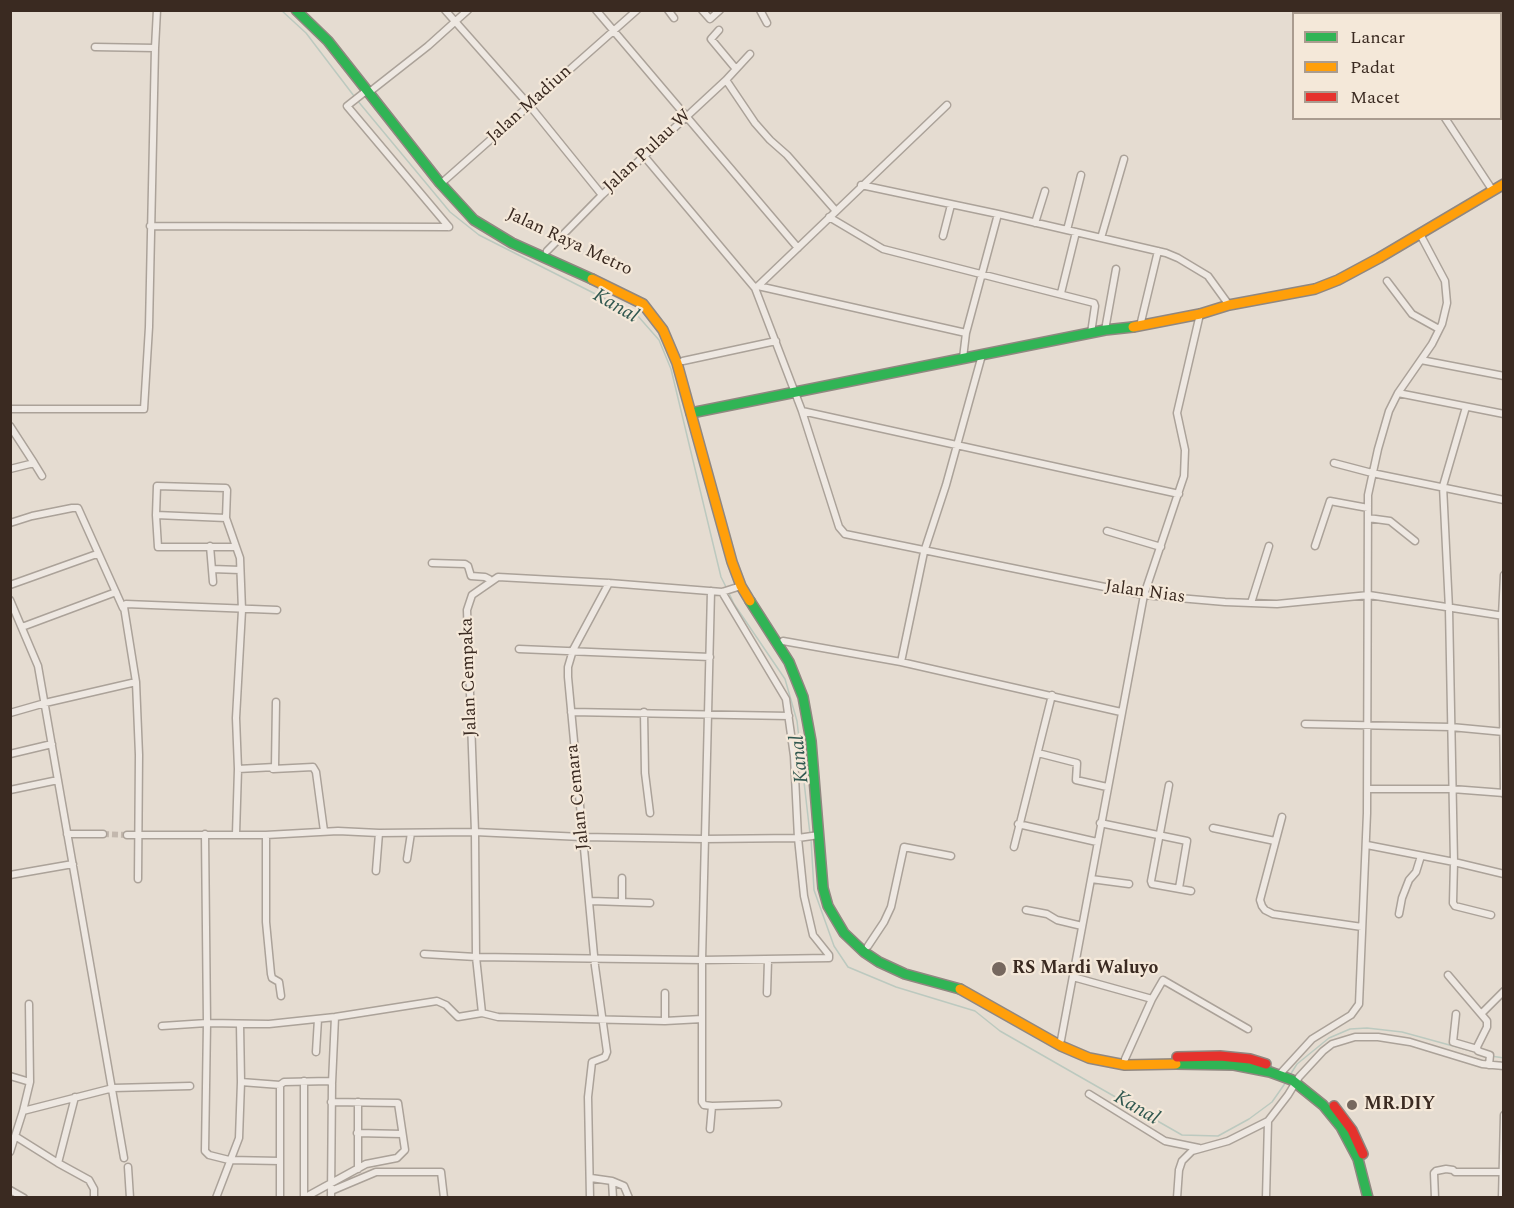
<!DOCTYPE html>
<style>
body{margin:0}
#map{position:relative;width:1514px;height:1208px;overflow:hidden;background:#e5dcd1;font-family:Spectral,serif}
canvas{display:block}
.frame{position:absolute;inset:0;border:12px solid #3a2a21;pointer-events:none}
.legend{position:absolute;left:1292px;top:12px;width:210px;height:108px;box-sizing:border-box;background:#f4e8d9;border:2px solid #aa9c8f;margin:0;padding:8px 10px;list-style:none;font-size:18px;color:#3a2a21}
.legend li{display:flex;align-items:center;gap:12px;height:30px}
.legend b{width:30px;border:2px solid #aa9c8f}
</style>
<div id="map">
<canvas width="1514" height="1208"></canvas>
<div class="frame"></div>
<ul class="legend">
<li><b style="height:8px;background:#30b455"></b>Lancar</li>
<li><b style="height:8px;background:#ff9f0a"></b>Padat</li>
<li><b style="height:8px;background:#e5322d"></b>Macet</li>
</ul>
</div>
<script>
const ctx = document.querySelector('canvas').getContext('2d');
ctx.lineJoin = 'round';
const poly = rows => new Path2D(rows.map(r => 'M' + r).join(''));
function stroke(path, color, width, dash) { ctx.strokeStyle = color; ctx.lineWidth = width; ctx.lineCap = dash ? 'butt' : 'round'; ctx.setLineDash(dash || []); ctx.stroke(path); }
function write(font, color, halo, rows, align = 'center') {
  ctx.font = font + ' Spectral,serif'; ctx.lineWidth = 4.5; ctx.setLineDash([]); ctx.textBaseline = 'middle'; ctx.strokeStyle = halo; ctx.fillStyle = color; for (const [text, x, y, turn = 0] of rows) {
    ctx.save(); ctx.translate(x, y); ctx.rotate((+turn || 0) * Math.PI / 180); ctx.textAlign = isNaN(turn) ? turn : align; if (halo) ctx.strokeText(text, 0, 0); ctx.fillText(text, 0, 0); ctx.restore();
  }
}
stroke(poly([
 [281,10,306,33,354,96],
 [357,100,450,212,479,235,637,315,659,340,671,369,721,577,726,587],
 [728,591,734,604,785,679,797,721,810,834],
 [811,839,814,890,834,946,848,967,896,987,975,1011,1000,1031,1182,1135,1218,1136,1249,1119,1272,1102,1286,1082],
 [1491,1056,1504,1058],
 [1290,1075,1297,1064,1329,1038,1350,1029,1367,1028,1402,1032,1475,1052]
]), '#bcc9bf', 1.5);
stroke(poly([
 [103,834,127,835]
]), '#c3b8ae', 6, [6, 3]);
const street = poly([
 [445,10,530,106,602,195],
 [596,10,798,248],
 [668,10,674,18],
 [702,10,710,19,720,10],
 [760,10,767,23],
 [719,30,711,39,736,69],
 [95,47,155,48,157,10],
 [726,80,755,123,770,140,787,155,836,211],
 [372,90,428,46,468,10],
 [366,91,347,106,449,227],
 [1500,94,1504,99],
 [1445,118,1493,191],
 [644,156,755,288,802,411,839,527,845,534,1144,595,1225,602,1277,604,1369,595,1504,616],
 [445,180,637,10],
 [861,185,998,214,1166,253,1178,258,1208,276,1229,305],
 [829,217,883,249,1094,303,1095,306,1091,333],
 [1035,223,1045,191],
 [150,226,449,227],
 [1067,230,1081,175],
 [943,236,951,205],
 [1101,238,1124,159],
 [547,251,602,195,726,80,750,54],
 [1387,281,1412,314,1439,329],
 [758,286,947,105],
 [755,287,758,286,966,333],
 [1061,293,1076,232],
 [1140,326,1158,251],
 [1105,330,1116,269],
 [963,358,966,333,998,214],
 [1421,360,1504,376],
 [683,361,776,341],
 [1398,393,1504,414],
 [1466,407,1443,486,1449,609,1454,862,1453,903,1455,906,1491,915],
 [10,409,144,409,149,327,155,48],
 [802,411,1179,494],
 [10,426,34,463],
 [1334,463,1372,473,1504,500],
 [10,469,34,463,42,476],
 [156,515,226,518],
 [1368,518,1390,521,1415,541],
 [10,523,32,516,72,508,78,508,123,608],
 [1107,531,1161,547],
 [210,546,213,582],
 [1315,546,1330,501,1368,508],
 [236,547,158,547,156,515,157,486,226,488,227,490,226,518,240,558,242,610,236,718,238,769,236,834],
 [432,563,465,564,468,566,471,576,485,577,489,579,490,582],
 [212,569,240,570],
 [1504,575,1502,616,1504,794],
 [10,585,94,555,99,555],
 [711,591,702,960,702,1102,704,1105,712,1106,778,1104],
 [10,600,38,666,124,1158],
 [1251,603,1269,546],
 [22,627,116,592],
 [783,641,901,662,1121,712],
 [519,649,710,657],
 [901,662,924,552,946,485,982,355],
 [571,712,789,716],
 [644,712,645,773,650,813],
 [10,713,45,703,136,682],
 [1305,724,1451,727,1504,732],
 [1038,753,1077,763,1076,780,1107,787],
 [10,754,52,744],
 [238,769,275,767,276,702],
 [273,769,313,767,316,772,324,831],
 [1169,785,1151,881,1152,884,1191,891],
 [1368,789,1452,789,1504,793],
 [10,790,58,780],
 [1282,817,1260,900,1262,906,1265,910,1273,914,1362,927],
 [1100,823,1187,841,1179,888],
 [1018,824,1097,842],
 [1213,828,1275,841],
 [67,834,103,834],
 [205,834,207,1023,205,1151,209,1155,229,1160,280,1161],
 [127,835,266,835,338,831,379,833,475,832,582,837,704,839,798,838,819,835],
 [266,835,266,922,271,974,272,978,279,982,281,996],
 [1367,845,1454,862,1504,874],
 [1014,847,1052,695],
 [407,859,411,833],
 [376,871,379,833],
 [10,875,73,864],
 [138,879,139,755,136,682,124,607,126,604,277,610],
 [1091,879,1129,884],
 [591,901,650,903],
 [622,902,622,878],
 [1026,910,1047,914,1057,920,1082,926],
 [1399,914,1402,898,1409,880,1416,872,1421,856],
 [868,946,884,922,891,907,904,847,951,856],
 [424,954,476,957,702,960,829,958,829,955,813,935,804,896,798,838,794,756,786,699,722,592],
 [1448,975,1487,1021,1487,1027,1477,1047,1478,1051,1490,1055,1489,1065],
 [1073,977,1152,999],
 [665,993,665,1021],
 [767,993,768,960],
 [1456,1014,1453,1042,1477,1049],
 [1481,1014,1504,991],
 [702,1019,665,1021,498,1017,482,1013,476,957,475,832,467,610,472,595,498,577,609,583,722,592,741,586],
 [162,1026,207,1023,269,1024,335,1017,437,1001,446,1005,458,1017,482,1013],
 [1061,1040,1144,595,1184,476,1185,450,1177,413,1200,314],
 [316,1052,318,1019],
 [1125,1059,1152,999,1163,980,1248,1029],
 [1279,1075,1312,1039,1351,1015,1359,1004,1367,813,1368,495,1378,449,1389,411,1398,393,1432,344,1442,324,1447,303,1445,281,1420,234],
 [10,1076,30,1082],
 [304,1081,304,1198],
 [241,1082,280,1085],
 [332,1083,335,1017],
 [1089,1094,1165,1141,1199,1148],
 [358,1102,358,1169],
 [23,1111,30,1082,29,1004],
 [710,1129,712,1106],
 [357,1133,402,1134],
 [15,1136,58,1163,75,1097],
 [10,1152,23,1111,113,1088,190,1086],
 [58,1163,89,1180,94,1189,94,1198],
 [128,1167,130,1198],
 [591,1178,612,1181,624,1186,629,1198],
 [612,1181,613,1198],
 [10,1190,24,1198],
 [331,1191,376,1172,441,1172,444,1198],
 [216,1198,239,1138,241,1082,240,1024],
 [280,1198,280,1085,284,1082,330,1081,332,1084,331,1198],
 [304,1198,366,1164,397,1158,405,1150,398,1103,331,1102],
 [590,1198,588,1097,592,1062,605,1057,607,1052,595,966,568,677,568,667,573,650,609,583],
 [1177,1198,1179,1170,1182,1161,1192,1151,1228,1141,1268,1121],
 [1266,1198,1268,1121,1288,1095,1299,1077,1323,1051,1332,1044,1355,1037,1378,1037,1410,1042,1482,1064,1504,1066],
 [1435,1198,1434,1173,1436,1171,1446,1169,1453,1170,1455,1172,1503,1172],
 [1502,1198,1504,1115]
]);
const fast = poly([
 [296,10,328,41,440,183,474,220,512,243,592,279],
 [691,413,1105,330,1133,327],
 [750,601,789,662,803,697,811,741,823,888,828,906,844,933,864,952,879,962,905,974,960,989],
 [1176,1064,1234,1065,1270,1072,1292,1080,1323,1105,1341,1127,1358,1159,1368,1198]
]);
const slow = poly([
 [592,279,643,304,663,330,677,363,732,562,741,586,750,601],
 [1133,327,1200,314,1229,305,1315,289,1338,280,1379,258,1504,184],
 [960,989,1061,1046,1089,1058,1125,1065,1176,1064]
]);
const jam = poly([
 [1177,1057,1220,1056,1250,1059,1266,1064],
 [1334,1106,1352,1130,1363,1154]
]);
stroke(street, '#aba299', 9);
stroke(fast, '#908780', 12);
stroke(slow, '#908780', 12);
stroke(jam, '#908780', 12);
stroke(street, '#eee8e2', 6);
stroke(fast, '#30b455', 9);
stroke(slow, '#ff9f0a', 9);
stroke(jam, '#e5322d', 9);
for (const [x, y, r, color] of [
 [999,969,8,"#76685f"],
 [1352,1105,6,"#76685f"]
]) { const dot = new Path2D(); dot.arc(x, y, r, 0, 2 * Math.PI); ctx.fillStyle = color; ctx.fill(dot); stroke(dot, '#f4e8d9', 2); }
write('18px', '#3a2a21', '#f4e8d9', [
 ["Jalan Madiun",530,105,-42],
 ["Jalan Pulau W",648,152,-43],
 ["Jalan Raya Metro",569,243,25],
 ["Jalan Nias",1145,593,8],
 ["Jalan Cempaka",470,677,-92],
 ["Jalan Cemara",579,797,-96]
]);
write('bold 18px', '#3a2a21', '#f4e8d9', [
 ["RS Mardi Waluyo",1012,969],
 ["MR.DIY",1364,1105]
], 'left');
write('italic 20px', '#315850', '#f4e8d9', [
 ["Kanal",615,307,30],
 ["Kanal",801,759,-96],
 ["Kanal",1136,1109,30]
]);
</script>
